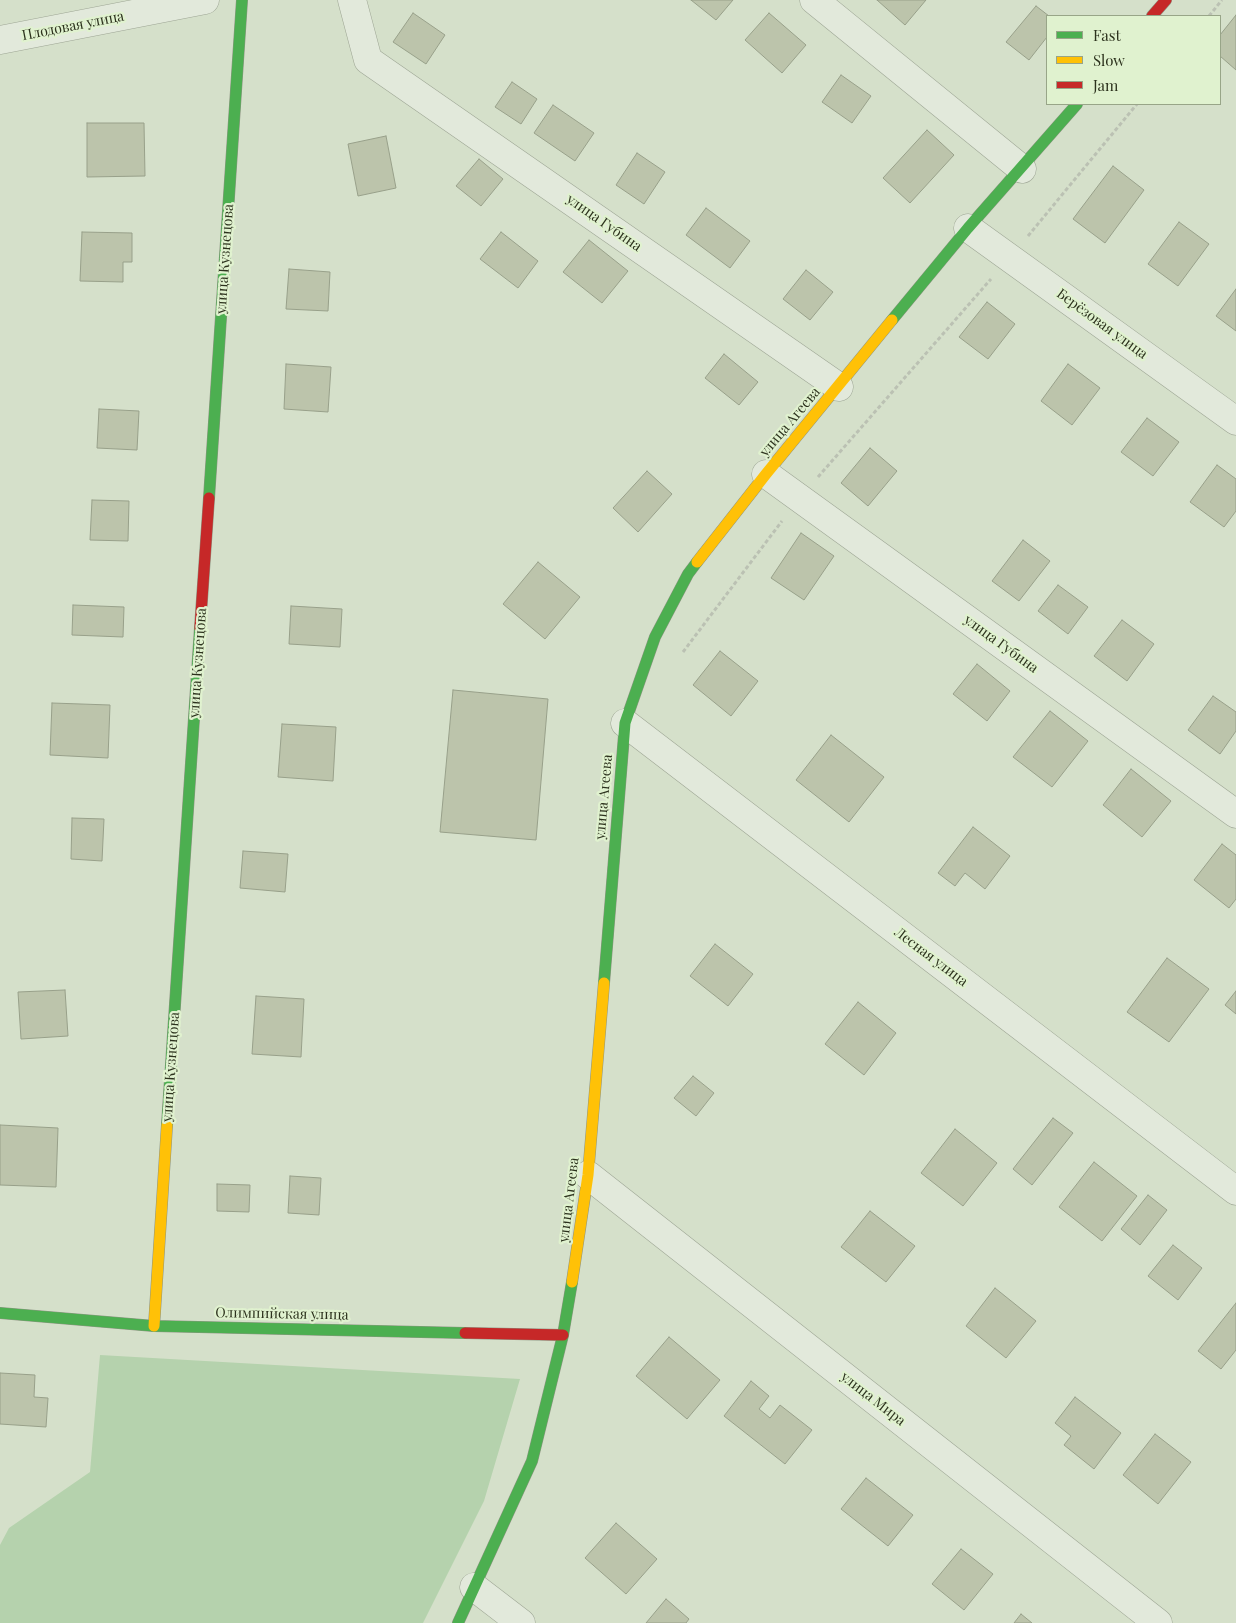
<!DOCTYPE html>
<meta charset="utf-8">
<style>
body{margin:0}
#map{position:relative;width:1236px;height:1623px;overflow:hidden;background:#d5e0ca;font-family:"Playfair Display",serif}
canvas{display:block}
.legend{position:absolute;left:1046px;top:15px;width:175px;height:90px;box-sizing:border-box;background:#e0f2cf;border:1px solid #98a588;margin:0;padding:6px 9px;list-style:none;font-size:15px;color:#2c321d}
.legend li{display:flex;align-items:center;gap:10px;height:25px}
.legend b{width:25px;border:1px solid #98a588}
</style>
<div id="map">
<canvas width="1236" height="1623"></canvas>
<ul class="legend">
<li><b style="height:6px;background:#4caf50"></b>Fast</li>
<li><b style="height:6px;background:#ffc107"></b>Slow</li>
<li><b style="height:6px;background:#c62828"></b>Jam</li>
</ul>
</div>
<script>
const ctx = document.querySelector('canvas').getContext('2d');
ctx.lineJoin = 'round';
function fillPath(path, color) { ctx.fillStyle = color; ctx.fill(path, 'evenodd'); }
const poly = rows => new Path2D(rows.map(r => 'M' + r).join(''));
function stroke(path, color, width, dash) { ctx.strokeStyle = color; ctx.lineWidth = width; ctx.lineCap = dash ? 'butt' : 'round'; ctx.setLineDash(dash || []); ctx.stroke(path); }
function write(font, color, halo, rows, align = 'center') {
  ctx.font = font + ' "Playfair Display",serif'; ctx.lineWidth = 4.5; ctx.setLineDash([]); ctx.textBaseline = 'middle'; ctx.strokeStyle = halo; ctx.fillStyle = color; for (const [text, x, y, turn = 0] of rows) {
    ctx.save(); ctx.translate(x, y); ctx.rotate((+turn || 0) * Math.PI / 180); ctx.textAlign = isNaN(turn) ? turn : align; if (halo) ctx.strokeText(text, 0, 0); ctx.fillText(text, 0, 0); ctx.restore();
  }
}
fillPath(poly([
 [100,1355,520,1379,484,1501,423,1623,0,1623,0,1545,9,1528,90,1472]
]), '#b5d2ad');
const building = poly([
 [691,0,733,0,716,20,691,0],
 [877,0,926,0,905,25,877,0],
 [1036,6,1049,16,1047,37,1029,60,1006,42,1036,6],
 [413,13,445,35,426,64,393,42,413,13],
 [769,13,806,45,782,73,745,40,769,13],
 [1236,15,1236,70,1220,56,1220,35,1236,15],
 [841,75,871,96,852,123,822,102,841,75],
 [512,82,537,99,521,124,495,107,512,82],
 [553,105,594,133,575,161,534,133,553,105],
 [87,123,144,123,145,176,87,177,87,123],
 [927,130,954,155,910,203,883,178,927,130],
 [386,136,396,188,358,196,348,144,386,136],
 [637,153,665,172,644,204,616,185,637,153],
 [479,159,503,179,481,206,456,186,479,159],
 [1113,166,1144,190,1105,243,1073,219,1113,166],
 [706,208,750,241,730,268,686,235,706,208],
 [1179,222,1209,244,1178,286,1148,264,1179,222],
 [82,232,132,233,132,262,123,262,123,282,80,281,82,232],
 [501,232,538,261,518,288,480,259,501,232],
 [589,240,628,271,602,303,563,272,589,240],
 [289,269,330,272,328,311,286,309,289,269],
 [806,270,833,292,810,320,783,299,806,270],
 [1236,289,1236,331,1216,316,1236,289],
 [987,302,1015,324,988,359,959,337,987,302],
 [724,354,758,382,739,405,705,378,724,354],
 [286,364,331,367,328,412,284,409,286,364],
 [1068,364,1100,388,1072,425,1041,401,1068,364],
 [99,409,139,411,137,450,97,448,99,409],
 [1147,418,1179,442,1153,476,1121,452,1147,418],
 [870,448,897,471,868,506,841,483,870,448],
 [1217,465,1236,479,1236,511,1224,527,1190,502,1217,465],
 [647,471,672,494,638,532,613,508,647,471],
 [92,500,129,501,128,541,90,540,92,500],
 [801,533,834,556,804,600,771,578,801,533],
 [1023,540,1050,561,1019,601,992,581,1023,540],
 [538,562,580,597,545,639,503,604,538,562],
 [1058,585,1088,607,1068,634,1038,611,1058,585],
 [73,605,124,607,123,637,72,635,73,605],
 [291,606,342,609,340,647,289,644,291,606],
 [1122,620,1154,644,1127,681,1094,656,1122,620],
 [720,651,758,681,731,716,693,685,720,651],
 [977,664,1010,691,987,721,953,694,977,664],
 [453,690,548,699,536,840,440,832,453,690],
 [1213,696,1236,712,1236,731,1220,754,1188,730,1213,696],
 [52,703,110,705,108,758,50,755,52,703],
 [1050,711,1088,741,1052,787,1013,757,1050,711],
 [282,724,336,727,333,781,278,777,282,724],
 [831,735,884,777,849,822,796,780,831,735],
 [1131,769,1171,801,1142,837,1103,805,1131,769],
 [72,818,104,819,102,861,71,859,72,818],
 [973,827,1010,856,985,889,965,873,955,886,938,873,973,827],
 [1222,844,1236,855,1236,899,1229,908,1194,880,1222,844],
 [243,851,288,854,285,892,240,888,243,851],
 [715,944,753,974,728,1006,690,976,715,944],
 [1167,958,1209,989,1169,1042,1127,1012,1167,958],
 [65,990,68,1036,21,1039,18,992,65,990],
 [1236,991,1236,1014,1225,1005,1236,991],
 [256,996,304,999,301,1057,252,1054,256,996],
 [858,1002,896,1033,864,1075,825,1044,858,1002],
 [693,1076,714,1093,696,1116,674,1098,693,1076],
 [1053,1118,1073,1133,1032,1185,1013,1169,1053,1118],
 [0,1125,58,1128,56,1187,0,1185,0,1125],
 [955,1129,997,1163,963,1206,921,1173,955,1129],
 [1094,1162,1137,1196,1102,1241,1059,1207,1094,1162],
 [290,1176,321,1178,319,1215,288,1213,290,1176],
 [217,1184,250,1185,249,1212,217,1211,217,1184],
 [1148,1195,1167,1210,1140,1245,1121,1229,1148,1195],
 [870,1211,915,1246,886,1282,841,1247,870,1211],
 [1173,1245,1202,1268,1178,1300,1148,1276,1173,1245],
 [995,1288,1036,1321,1006,1358,966,1326,995,1288],
 [1236,1303,1236,1350,1221,1369,1198,1351,1236,1303],
 [669,1337,720,1380,687,1419,636,1376,669,1337],
 [0,1373,35,1375,34,1397,48,1398,46,1427,0,1424,0,1373],
 [751,1381,769,1396,759,1409,770,1418,780,1405,812,1430,785,1464,724,1416,751,1381],
 [1075,1397,1121,1433,1094,1469,1064,1445,1071,1436,1055,1423,1075,1397],
 [1155,1434,1191,1462,1158,1504,1123,1475,1155,1434],
 [866,1478,913,1515,888,1546,841,1509,866,1478],
 [616,1523,657,1559,626,1594,585,1558,616,1523],
 [961,1549,993,1574,964,1610,932,1584,961,1549],
 [666,1599,689,1619,686,1623,646,1623,666,1599],
 [1021,1614,1032,1623,1014,1623,1021,1614]
]);
fillPath(building, '#bcc4ab');
stroke(building, '#98a08a', 1);
const street = poly([
 [352,0,368,60,839,387],
 [814,0,1022,169],
 [0,40,205,0],
 [968,228,1236,421],
 [766,474,1236,814],
 [625,723,1236,1191],
 [588,1175,1158,1623],
 [474,1587,521,1623]
]);
const fast = poly([
 [892,320,968,228,1077,104],
 [209,498,242,0],
 [604,983,625,723,655,637,688,574,697,562],
 [167,1125,200,628],
 [0,1313,154,1326,465,1333],
 [458,1623,532,1461,563,1335,572,1282]
]);
const slow = poly([
 [697,562,766,474,892,320],
 [572,1282,588,1175,604,983],
 [154,1326,167,1125]
]);
const jam = poly([
 [1152,16,1166,0],
 [200,628,209,498],
 [465,1333,563,1335]
]);
stroke(street, '#9da594', 29);
stroke(fast, '#8e9583', 12);
stroke(slow, '#8e9583', 12);
stroke(jam, '#8e9583', 12);
stroke(poly([
 [1209,16,1222,0],
 [1028,236,1137,104],
 [818,477,991,279],
 [683,652,782,521]
]), '#bbc1b3', 3, [4, 2.5]);
stroke(street, '#e2e9db', 28);
stroke(fast, '#4caf50', 11);
stroke(slow, '#ffc107', 11);
stroke(jam, '#c62828', 11);
write('14px', '#2c321d', '#e0f2cf', [
 ["Плодовая улица",73,26,-11],
 ["улица Губина",604,223,35],
 ["улица Кузнецова",225,259,-86],
 ["Берёзовая улица",1102,324,36],
 ["улица Агеева",790,422,-50],
 ["улица Губина",1001,644,36],
 ["улица Кузнецова",198,663,-86],
 ["улица Агеева",604,797,-85],
 ["Лесная улица",931,957,37],
 ["улица Кузнецова",171,1067,-86],
 ["улица Агеева",569,1200,-83],
 ["Олимпийская улица",282,1314,1],
 ["улица Мира",873,1399,38]
]);
</script>
